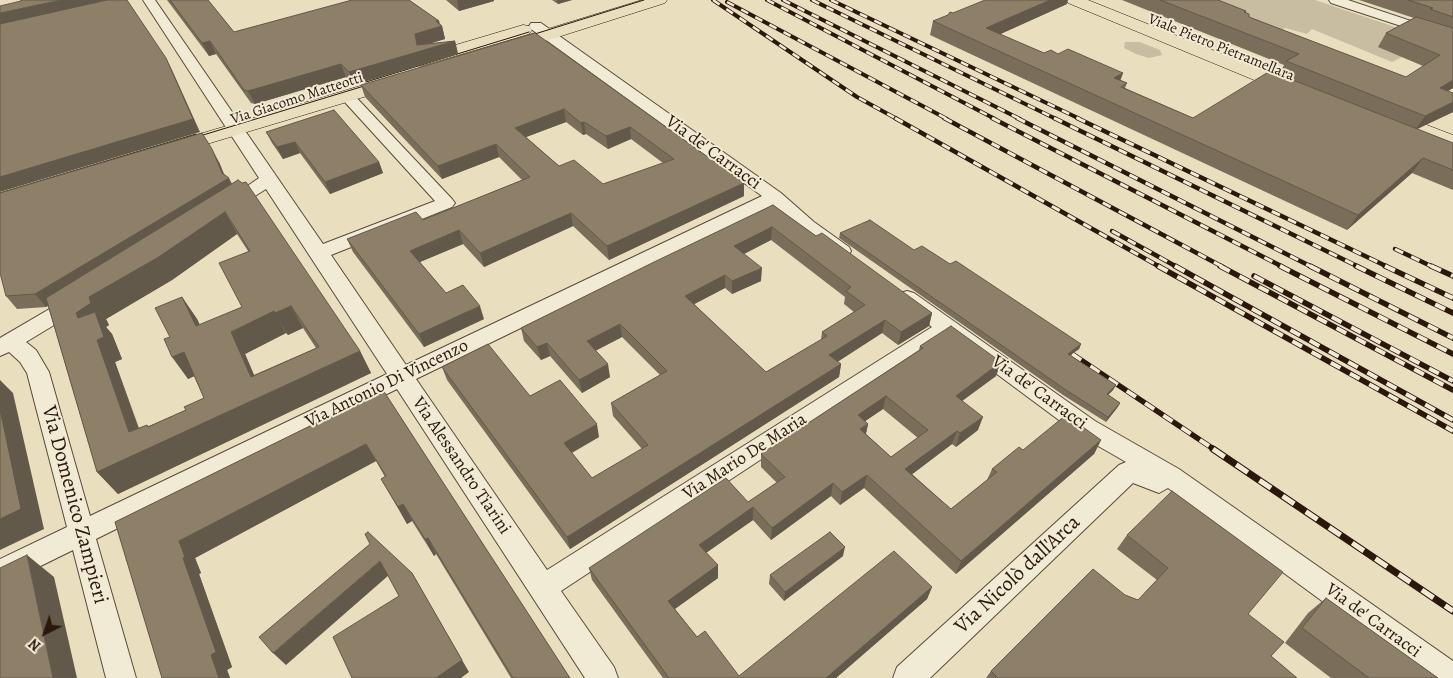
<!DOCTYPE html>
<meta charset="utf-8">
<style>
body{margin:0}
#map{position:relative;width:1453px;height:678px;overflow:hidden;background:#e9dfbf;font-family:Alegreya,serif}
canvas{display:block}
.north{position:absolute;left:20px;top:608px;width:50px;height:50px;-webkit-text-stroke:4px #f1ead5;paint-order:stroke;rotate:221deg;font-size:14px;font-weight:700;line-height:20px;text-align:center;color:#2c170c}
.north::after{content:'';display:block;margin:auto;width:18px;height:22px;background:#2c170c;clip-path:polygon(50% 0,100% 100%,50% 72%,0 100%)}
</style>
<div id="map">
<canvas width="1453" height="678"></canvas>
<div class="north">N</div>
</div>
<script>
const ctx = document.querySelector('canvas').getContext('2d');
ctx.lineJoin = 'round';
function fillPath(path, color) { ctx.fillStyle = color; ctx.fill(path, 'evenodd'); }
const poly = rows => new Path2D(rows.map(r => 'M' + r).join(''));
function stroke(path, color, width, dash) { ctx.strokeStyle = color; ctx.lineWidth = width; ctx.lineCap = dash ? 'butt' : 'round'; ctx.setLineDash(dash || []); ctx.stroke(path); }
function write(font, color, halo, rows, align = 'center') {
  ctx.font = font + ' Alegreya,serif'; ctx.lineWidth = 4; ctx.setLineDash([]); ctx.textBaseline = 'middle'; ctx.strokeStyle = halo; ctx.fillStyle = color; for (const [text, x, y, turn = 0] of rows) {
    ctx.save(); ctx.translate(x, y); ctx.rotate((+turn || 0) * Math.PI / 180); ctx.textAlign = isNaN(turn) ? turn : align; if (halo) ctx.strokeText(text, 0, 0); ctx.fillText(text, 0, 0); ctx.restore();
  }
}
fillPath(poly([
 [1186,0,1315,0,1398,28,1402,57,1392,62,1312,29,1307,34,1285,28,1275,36],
 [1125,42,1140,42,1160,50,1162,55,1149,58,1136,54,1124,48]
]), '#c9bda1');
const minor = poly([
 [143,0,155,0,323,244,435,201,342,99,339,96,342,93,352,93,452,199,455,203,452,207,331,255,406,365,762,196,531,29,529,26,531,23,541,23,781,193,814,222,849,247,851,251,849,255,842,257,835,255,773,205,416,379,547,570,932,327,900,303,897,298,900,293,907,291,914,293,1095,421,1179,469,1453,661,1453,678,1427,678,1168,488,1159,493,1133,483,930,678,893,678,897,667,1119,465,1126,462,1079,435,947,337,561,591,614,667,618,678,585,678,397,389,96,539,136,678,106,678,73,550,0,586,0,559,67,527,27,373,20,362,9,352,0,356,0,338,70,297,77,295,84,297,87,302,84,307,26,342,36,350,49,372,90,516,387,374,266,189,233,210,227,211,221,210,218,206,259,178,143,0],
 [1329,0,1348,0,1453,35,1453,43,1331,3,1329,0]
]);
const major = poly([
 [642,0,667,0,665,3,511,52,505,53,499,52,496,48,499,44,642,0],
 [1066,0,1088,0,1302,86,1305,90,1302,94,1295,96,1288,94,1068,3,1066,0],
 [523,25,529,26,532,30,529,34,421,66,415,65,412,61,415,57,523,25],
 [400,74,407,76,409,80,407,84,177,153,170,155,163,153,159,149,163,145,400,74],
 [1385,109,1453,135,1453,148,1378,119,1375,115,1378,111,1385,109]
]);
stroke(minor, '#5b4939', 2);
stroke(major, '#2c170c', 1);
fillPath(minor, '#f1ead5');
fillPath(major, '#e9dfbf');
stroke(poly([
 [522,38,644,0],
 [366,82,529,32],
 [190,139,374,83],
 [0,193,196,134]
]), '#2c170c', 1);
const railFar3 = poly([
 [713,0,857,97,897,119],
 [767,0,995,119],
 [783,0,1020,119],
 [812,0,1056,119],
 [831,0,1080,119],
 [727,2,947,119]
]);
const railFar2 = poly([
 [895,118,1160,267],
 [944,118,1223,267],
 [992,118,1283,267],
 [1017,118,1312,267],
 [1054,118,1359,267],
 [1077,118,1388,267],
 [1112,231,1177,267],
 [1395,249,1433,267]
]);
const railFar1 = poly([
 [1158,266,1453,431],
 [1175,266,1453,420],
 [1220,266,1453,390],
 [1280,266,1453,354],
 [1310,266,1453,338],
 [1356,266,1453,313],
 [1385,266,1453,298],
 [1431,266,1453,276],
 [1254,276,1453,381],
 [1072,354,1215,450]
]);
const rail = poly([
 [1213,449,1453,611]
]);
stroke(railFar3, '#2c170c', 4);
stroke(railFar2, '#2c170c', 4.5);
stroke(railFar1, '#2c170c', 5.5);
stroke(rail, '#2c170c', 7);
stroke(railFar3, '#f1ead5', 2.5, [8]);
stroke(railFar2, '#f1ead5', 3, [9]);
stroke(railFar1, '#f1ead5', 4, [11]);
stroke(rail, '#f1ead5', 5, [14]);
fillPath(poly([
 [167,0,208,0,234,32,350,1,349,0,409,0,439,21,440,24,442,26,445,39,428,44,455,41,458,54,353,85,346,77,255,104,251,103,216,54,209,56],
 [446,0,494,0,494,1,459,11],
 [552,0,572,0,558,4],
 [1122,0,1218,0,1246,11,1245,13,1249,17,1406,77,1423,66,1378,47,1386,33,1414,18,1359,0,1453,0,1453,88,1448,91,1453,93,1453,112,1417,129,1453,143,1453,190,1412,173,1347,230,930,35,933,21,953,13,1067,4,1000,34,1044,53,1058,54,1123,73,1120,80,1127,83,1125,88,1193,118,1279,75,1284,65],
 [535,33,744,183,744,196,609,260,573,226,484,267,463,244,420,262,446,293,484,319,424,347,353,252,347,239,423,220,522,180,499,157,442,179,365,97,361,85],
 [566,122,583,135,586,134,608,149,631,139,663,163,603,184,559,166,526,137],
 [266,132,379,162,383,173,330,194,300,153,283,159,272,143],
 [219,162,224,174,360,351,371,373,118,494,97,472,48,306,46,307,17,309,6,296],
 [237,234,248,251,242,307,200,325,197,319,182,297,170,337,188,379,194,376,204,398,186,410,149,426,139,428,115,362,122,359,112,334,106,327,109,325,106,319,172,280],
 [303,328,316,348,254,375,245,354,286,333,288,335],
 [773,205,816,236,932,313,929,326,898,345,882,333,837,362,841,364,839,377,570,549,447,380,442,367,530,396,599,437,572,453,592,478,642,449,613,416,611,403,660,375,622,337,595,351,610,377,582,393,550,356,541,360,524,341,521,328],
 [771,240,845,297,844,304,854,312,822,332,821,340,766,372,694,304,725,288,732,294,761,281,744,254],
 [840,233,914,250,950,264,1081,344,1079,349,1070,355,1116,385,1113,390,1108,395,1120,403,1117,408,1106,422,1063,395,839,238],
 [920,346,1001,362,996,376,962,401,978,430,956,447,952,444,912,474,951,509,987,480,992,469,1023,450,1101,440,1094,454,956,574,864,488,840,505,831,496,771,540,753,520,706,553,718,565,718,578,675,609,697,637,739,676,932,587,927,599,836,678,663,678,592,580,589,568,748,502,777,483,761,467,761,454,919,350],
 [883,409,918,438,891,457,866,434,868,424,865,421],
 [383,390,570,678,511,678,436,554,434,556,412,521,407,524,381,479,385,477,376,461,195,558,201,573,199,574,232,667,227,670,230,678,162,678,115,522],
 [1127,535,1248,614,1271,656,1297,678,986,678,991,671,1125,595,1138,600,1157,580,1117,549],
 [843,556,784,601,769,584,770,575],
 [1326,598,1438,678,1331,678,1285,643,1308,613]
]), '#7a6d5a');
fillPath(poly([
 [61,0,116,0,0,26,0,13],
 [457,0,494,0,494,1,459,11],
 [557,0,572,0,558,4],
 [1050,0,1068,0,1067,4,983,42,986,28],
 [436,21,439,21,440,26,442,26,445,39,418,47,455,41,458,54,353,85,349,72],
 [210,41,216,54,209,56,202,43],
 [166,58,172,70,200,132,0,192,0,177],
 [341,64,346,77,255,104,248,91],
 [1123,73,1118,87,1114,78],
 [1453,80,1453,88,1430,102,1440,88],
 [1453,102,1453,112,1415,130,1425,116],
 [564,109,566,122,518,140,515,128],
 [584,122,586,134,583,135,581,123],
 [630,127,631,139,608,149,606,136],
 [295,142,300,153,283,159,277,147],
 [496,144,499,157,442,179,438,166],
 [212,149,219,162,226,179,229,178,235,190,46,307,35,294,222,173],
 [1423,158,1412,173,1347,230,1358,215],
 [379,162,383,173,330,194,325,182],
 [744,183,744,196,609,260,607,246],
 [225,212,237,234,172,280,106,319,109,325,106,327,112,334,122,359,115,362,146,450,147,425,162,442,251,377,231,332,274,311,286,333,245,354,263,396,360,351,371,373,118,494,97,472,129,432,97,340,78,318,76,313,89,297],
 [571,213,573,226,484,267,480,253],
 [772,227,771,240,734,259,734,246],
 [459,230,463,244,415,264,410,251],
 [762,268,761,281,732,294,732,281],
 [725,275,725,288,685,309,685,296],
 [182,297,197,319,211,348,196,326],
 [291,306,303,328,288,335,275,313],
 [480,306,484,319,424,347,419,334],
 [932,313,929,326,898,345,901,332],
 [885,320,882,333,828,368,829,355],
 [620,324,622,337,589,354,587,341],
 [547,343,550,356,541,360,537,347],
 [1081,344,1079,349,1066,358,1068,354],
 [184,352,199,374,188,379,172,357],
 [1001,362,996,376,951,409,956,396],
 [608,364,610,377,582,393,579,380],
 [841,364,839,377,570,549,567,537],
 [0,380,13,393,44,529,0,550],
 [1116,385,1113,390,1104,399,1107,394],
 [886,396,883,409,855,428,858,415],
 [1120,403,1117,408,1106,422,1108,417],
 [983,417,978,430,956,447,960,433],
 [597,424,599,437,567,455,564,443],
 [868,424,865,437,860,429],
 [957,431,952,444,902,482,905,469],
 [1101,440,1094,454,956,574,961,561],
 [366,444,376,461,195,558,201,573,199,574,232,667,227,670,230,678,219,678,211,655,183,558,179,541],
 [867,475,864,488,840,505,842,492],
 [833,483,831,496,771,540,772,528],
 [403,504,412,521,407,524,398,507],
 [753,507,753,520,700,557,699,545],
 [428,538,436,554,434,556,425,539],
 [845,547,843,556,784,601,785,592],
 [27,555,54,577,77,678,53,678],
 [380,561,389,575,286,665,273,653],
 [718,565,718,578,669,613,668,601],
 [412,573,469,672,461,678,436,678],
 [932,587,927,599,836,678,826,678]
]), '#63594a');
const building = poly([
 [21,0,61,0,0,13,0,6,21,1,21,0],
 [107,0,127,0,166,58,193,119,0,177,0,24,107,0],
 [170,0,208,0,234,32,352,0,409,0,439,21,436,21,442,26,415,34,417,45,455,41,349,72,341,64,248,91,244,90,210,41,202,43,170,0],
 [985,0,1050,0,986,28,1044,53,1051,50,1058,54,1068,49,1123,73,1114,78,1127,83,1121,87,1193,118,1270,71,1453,143,1453,170,1423,158,1358,215,933,21,948,15,950,12,953,13,985,0],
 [1160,0,1218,0,1246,11,1244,12,1249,14,1249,17,1406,77,1440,55,1386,33,1416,17,1453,28,1453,80,1440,88,1453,93,1453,102,1425,116,1286,61,1299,54,1160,0],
 [1408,0,1453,0,1453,17,1430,9,1433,8,1408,0],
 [535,33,744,183,607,246,571,213,480,253,459,230,410,251,446,293,463,285,480,306,419,334,347,239,416,212,423,220,530,177,496,144,438,166,361,85,535,33],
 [564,109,581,123,584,122,606,136,630,127,674,159,603,184,574,160,559,166,515,128,564,109],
 [334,110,379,162,325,182,295,142,277,147,266,132,334,110],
 [202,133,212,149,222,173,229,178,35,294,6,296,0,273,0,193,202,133],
 [238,180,242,183,246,182,360,351,97,472,46,298,238,180],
 [225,212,250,251,219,263,242,307,196,326,182,297,155,308,170,337,164,339,172,357,184,352,204,398,184,407,186,410,148,427,147,425,129,432,97,340,104,337,95,312,78,318,76,313,91,303,89,297,157,258,225,212],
 [291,306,319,347,251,377,231,332,274,311,275,313,291,306],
 [773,205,816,236,822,233,932,313,901,332,885,320,829,355,841,364,567,537,442,367,488,344,530,396,560,380,597,424,564,443,592,478,648,445,611,403,667,371,620,324,587,341,608,364,579,380,547,343,537,347,521,328,652,263,773,205],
 [772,227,851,287,846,291,865,305,822,332,827,336,766,372,685,296,725,275,732,281,762,268,734,246,772,227],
 [870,220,914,250,922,246,950,264,956,261,1081,344,1068,354,1116,385,1107,394,1120,403,1108,417,1066,390,840,233,870,220],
 [951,326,1001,362,956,396,983,417,960,433,957,431,905,469,951,509,997,472,992,469,1019,447,1023,450,1066,415,1101,440,961,561,867,475,842,492,833,483,772,528,753,507,699,545,718,565,668,601,697,637,705,631,739,676,894,551,932,587,826,678,669,678,589,568,726,478,748,502,785,477,761,454,923,348,920,346,951,326],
 [886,396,928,430,891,457,860,429,868,424,858,415,886,396],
 [383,390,570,678,513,678,428,538,425,539,403,504,398,507,381,479,386,476,366,444,179,541,185,557,183,558,216,652,211,655,219,678,162,678,115,522,383,390],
 [0,409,21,509,0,519,0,409],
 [1172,491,1283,572,1248,614,1284,642,1271,656,1297,678,998,678,991,671,1093,569,1125,595,1138,600,1168,568,1127,535,1172,491],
 [368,532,412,573,462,660,436,678,352,678,333,637,399,596,380,561,273,653,259,637,370,544,365,534,368,532],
 [830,532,845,547,785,592,770,575,830,532],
 [27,555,53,678,0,678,0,568,27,555],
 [1326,598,1438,678,1369,678,1302,628,1326,598]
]);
fillPath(building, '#8e7f69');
stroke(building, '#63594a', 1);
write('15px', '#2c170c', '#f1ead5', [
 ["Viale Pietro Pietramellara",1221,48,22],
 ["Via Giacomo Matteotti",297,99,-18]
]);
write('18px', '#2c170c', '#f1ead5', [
 ["Via de' Carracci",713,153,36],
 ["Via Antonio Di Vincenzo",387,384,-26],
 ["Via de' Carracci",1039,393,36],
 ["Via Mario De Maria",745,457,-33],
 ["Via Alessandro Tiarini",461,466,56],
 ["Via de' Carracci",1373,621,36]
]);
write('21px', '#2c170c', '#f1ead5', [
 ["Via Domenico Zampieri",74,505,75],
 ["Via Nicolò dall'Arca",1018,575,-43]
]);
</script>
